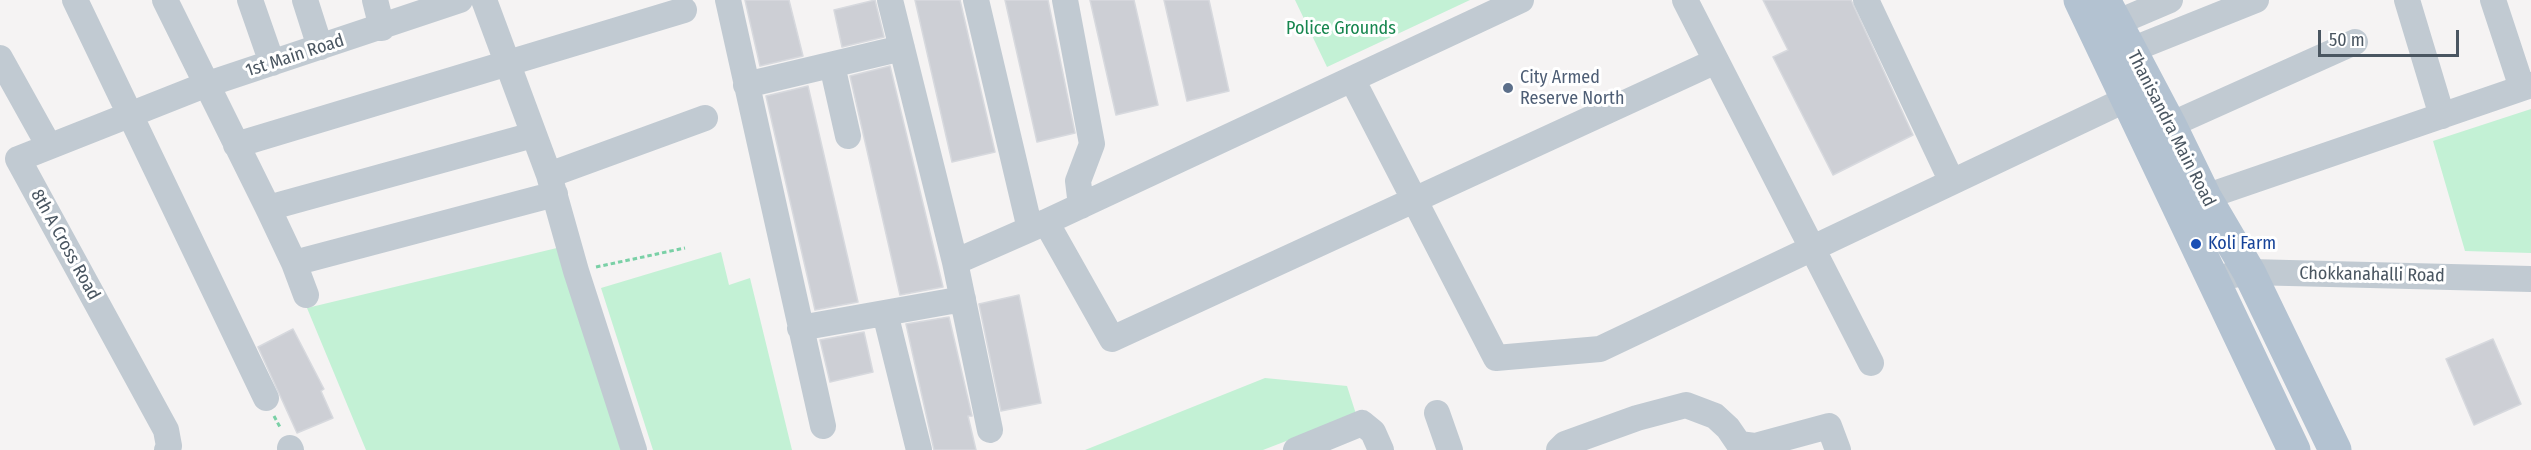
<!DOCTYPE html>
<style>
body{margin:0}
#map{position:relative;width:2531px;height:450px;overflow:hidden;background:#f5f3f3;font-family:"Fira Sans Condensed",sans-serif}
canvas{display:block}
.scale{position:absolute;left:2318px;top:30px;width:141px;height:27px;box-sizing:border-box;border:3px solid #4a5661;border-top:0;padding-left:8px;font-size:18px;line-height:21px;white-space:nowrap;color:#4a5661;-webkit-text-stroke:4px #fff;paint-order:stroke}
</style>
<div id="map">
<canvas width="2531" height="450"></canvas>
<div class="scale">50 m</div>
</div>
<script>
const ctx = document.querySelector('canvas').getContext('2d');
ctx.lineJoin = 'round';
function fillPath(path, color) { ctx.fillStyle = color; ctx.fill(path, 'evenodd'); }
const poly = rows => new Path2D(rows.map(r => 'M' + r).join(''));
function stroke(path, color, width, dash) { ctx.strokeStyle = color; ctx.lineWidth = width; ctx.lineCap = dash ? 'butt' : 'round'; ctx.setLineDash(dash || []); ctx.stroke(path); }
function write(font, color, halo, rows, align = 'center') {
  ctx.font = font + ' "Fira Sans Condensed",sans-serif'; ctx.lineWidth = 6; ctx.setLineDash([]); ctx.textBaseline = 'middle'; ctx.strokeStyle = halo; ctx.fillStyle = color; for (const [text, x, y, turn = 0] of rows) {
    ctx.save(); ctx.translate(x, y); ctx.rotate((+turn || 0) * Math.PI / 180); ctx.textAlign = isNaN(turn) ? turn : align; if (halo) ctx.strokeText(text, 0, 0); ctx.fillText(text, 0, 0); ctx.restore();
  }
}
fillPath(poly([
 [1295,0,1470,0,1327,67],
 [2531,109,2531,253,2465,251,2433,141],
 [561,247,625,450,366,450,307,308],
 [721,252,729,285,750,278,792,450,653,450,601,288],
 [1265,378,1347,386,1356,414,1263,450,1085,450]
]), '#c3f1d5');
const building = poly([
 [745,0,789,0,803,56,760,66,745,0],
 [875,0,884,37,842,47,834,10,875,0],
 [915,0,960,0,995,152,952,162,915,0],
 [1005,0,1048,0,1075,133,1037,142,1005,0],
 [1090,0,1134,0,1158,105,1116,115,1090,0],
 [1164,0,1209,0,1229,91,1187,101,1164,0],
 [1763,0,1851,0,1913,135,1833,175,1773,57,1788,50,1763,0],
 [890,66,943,287,900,295,850,76,890,66],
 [808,86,858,302,815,310,766,96,808,86],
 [1019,295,1041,403,1001,411,979,304,1019,295],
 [949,317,972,416,968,416,976,450,934,450,906,324,949,317],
 [293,329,324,389,321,391,333,418,297,433,258,347,293,329],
 [864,332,873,372,830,382,820,340,864,332],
 [2493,339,2521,404,2474,425,2446,359,2493,339]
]);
fillPath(building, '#cdcfd5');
stroke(building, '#d7d9de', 1.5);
stroke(poly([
 [596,267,685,248],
 [274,416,281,429]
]), '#7ad0a6', 3, [4.5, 3]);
stroke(poly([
 [75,0,266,398],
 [165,0,268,208,294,263,306,295],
 [250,0,272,63],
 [305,0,320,47],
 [375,0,382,28],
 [484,0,549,175,576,271,634,450],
 [728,0,823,426],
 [890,0,955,262,990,430],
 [976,0,1030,229],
 [1065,0,1092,144,1078,181,1081,206],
 [1685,0,1871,363],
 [1866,0,1952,182],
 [2407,0,2442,116],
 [2493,0,2522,88],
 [2116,23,2170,0],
 [2131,50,2256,0],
 [0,58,49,146],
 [832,65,848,136],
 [1352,79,1496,358,1600,349,2127,99],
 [746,85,902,48],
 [2170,125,2355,42],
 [236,145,684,10],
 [549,175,705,118],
 [2205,197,2531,85],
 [268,208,533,135],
 [1046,222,1112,339,1716,61],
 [955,262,1046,222,1521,0],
 [294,263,555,194],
 [2213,279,2249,272,2531,279],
 [885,313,919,450],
 [800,328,963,299],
 [1437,413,1450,450],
 [290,448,291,450],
 [167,450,169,446,166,430,18,159,205,85,460,0],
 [1296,450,1362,423,1373,432,1381,450],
 [1559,450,1565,444,1637,418,1686,405,1715,416,1728,428,1739,444,1755,446,1829,426,1838,450]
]), '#c1cad2', 26);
stroke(poly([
 [2080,0,2294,450],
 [2104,0,2170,125,2205,197,2249,272,2335,450]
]), '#b3c2d1', 33);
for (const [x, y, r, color] of [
 [1508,88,6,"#5c6f8a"],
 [2196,244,6,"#1a4fb4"]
]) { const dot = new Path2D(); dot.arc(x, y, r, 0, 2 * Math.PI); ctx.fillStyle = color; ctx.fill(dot); stroke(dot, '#fff', 2); }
write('18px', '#17864f', '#fff', [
 ["Police Grounds",1341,29]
]);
write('18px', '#4a5661', '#fff', [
 ["1st Main Road",295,56,-18],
 ["Thanisandra Main Road",2171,129,63],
 ["8th A Cross Road",65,245,61],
 ["Chokkanahalli Road",2372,275,1]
]);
write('18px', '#4e5e75', '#fff', [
 ["City Armed",1520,78],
 ["Reserve North",1520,99]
], 'left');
write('18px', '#164399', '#fff', [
 ["Koli Farm",2208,244]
], 'left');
</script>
